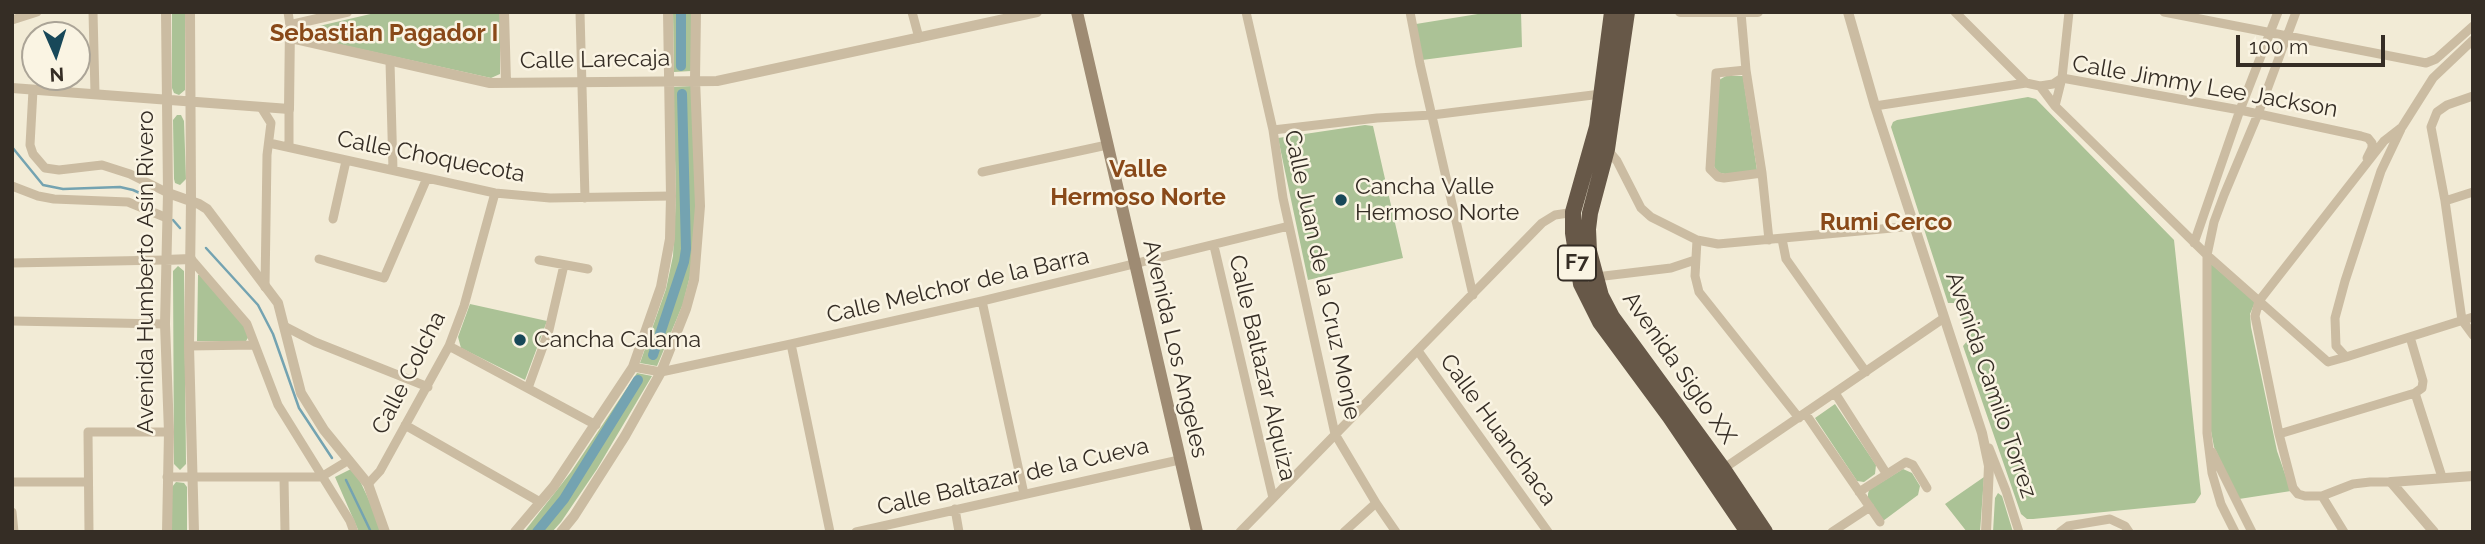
<!DOCTYPE html>
<meta charset="utf-8">
<style>
body{margin:0}
#map{position:relative;width:2485px;height:544px;overflow:hidden;background:#f2ebd6;font-family:Raleway,sans-serif}
canvas{display:block}
.frame{position:absolute;inset:0;border:14px solid #352d25;pointer-events:none}
.north{position:absolute;left:21px;top:21px;width:70px;height:70px;box-sizing:border-box;background:#faf4e3;border:2px solid #aba497;border-radius:50%;rotate:177deg;font-size:19px;font-weight:700;line-height:28px;text-align:center;color:#352d25}
.north::after{content:'';display:block;margin:auto;width:24px;height:32px;background:#184859;clip-path:polygon(50% 0,100% 100%,50% 72%,0 100%)}
.scale{position:absolute;left:2236px;top:35px;width:149px;height:32px;box-sizing:border-box;border:4px solid #352d25;border-top:0;padding-left:9px;font-size:21px;line-height:24px;white-space:nowrap;color:#352d25;-webkit-text-stroke:5px #faf4e3;paint-order:stroke}
</style>
<div id="map">
<canvas width="2485" height="544"></canvas>
<div class="frame"></div>
<div class="north">N</div>
<div class="scale">100 m</div>
</div>
<script>
const ctx = document.querySelector('canvas').getContext('2d');
ctx.lineJoin = 'round';
function fillPath(path, color) { ctx.fillStyle = color; ctx.fill(path, 'evenodd'); }
const poly = rows => new Path2D(rows.map(r => 'M' + r).join(''));
function stroke(path, color, width, dash) { ctx.strokeStyle = color; ctx.lineWidth = width; ctx.lineCap = dash ? 'butt' : 'round'; ctx.setLineDash(dash || []); ctx.stroke(path); }
function write(font, color, halo, rows, align = 'center') {
  ctx.font = font + ' Raleway,sans-serif'; ctx.lineWidth = 5; ctx.setLineDash([]); ctx.textBaseline = 'middle'; ctx.strokeStyle = halo; ctx.fillStyle = color; for (const [text, x, y, turn = 0] of rows) {
    ctx.save(); ctx.translate(x, y); ctx.rotate((+turn || 0) * Math.PI / 180); ctx.textAlign = isNaN(turn) ? turn : align; if (halo) ctx.strokeText(text, 0, 0); ctx.fillText(text, 0, 0); ctx.restore();
  }
}
fillPath(poly([
 [172,12,185,12,185,90,179,95,174,93,172,88],
 [379,12,500,12,500,74,491,78,315,39,314,36,314,30,319,26],
 [673,12,692,12,691,71,674,72],
 [1521,12,1522,47,1422,60,1416,24,1484,13],
 [1726,76,1743,76,1757,170,1725,174,1717,172,1714,166,1719,80],
 [692,86,696,207,691,272,683,304,657,366,640,363,666,289,673,256,676,196,673,87],
 [2028,97,2036,99,2174,240,2201,494,2195,503,2033,519,2027,519,2021,514,1963,346,1968,340,1956,303,1948,303,1891,127,1893,122,1897,120],
 [177,115,181,115,184,121,186,179,180,185,175,183,174,179,173,120],
 [1365,125,1373,126,1403,258,1308,280,1278,138],
 [2209,262,2255,302,2250,314,2251,327,2277,451,2291,491,2239,499,2214,447,2211,431],
 [178,266,184,271,186,464,180,470,174,464,173,271],
 [198,275,200,275,242,322,249,336,246,341,197,341],
 [470,304,547,321,525,380,461,348,458,337],
 [637,373,652,376,597,469,561,522,552,532,524,532,571,472],
 [1835,404,1876,465,1875,474,1864,482,1857,481,1815,418],
 [351,469,360,481,369,500,381,532,359,532,335,477],
 [1903,469,1912,473,1920,486,1918,495,1883,521,1868,498,1868,494,1869,490],
 [1984,477,1980,532,1967,532,1945,504],
 [176,482,184,483,187,487,187,532,172,532,172,487],
 [1998,493,2002,496,2013,532,1993,532,1995,498]
]), '#abc296');
stroke(poly([
 [12,147,43,185,63,189,120,187,133,190,153,199],
 [173,220,180,228],
 [206,248,258,305,273,334,299,408,332,458],
 [346,480,371,532]
]), '#74a3b1', 2.5);
stroke(poly([
 [681,66,681,12],
 [653,355,684,262,686,249,682,94],
 [537,532,564,499,638,380]
]), '#74a3b1', 10);
stroke(poly([
 [93,12,95,94],
 [288,12,290,25],
 [580,12,585,198],
 [912,12,919,38],
 [1246,12,1273,130,1283,198,1335,434,1376,503,1396,532],
 [1410,12,1420,64,1473,295],
 [1955,12,2026,83],
 [2164,12,2426,63,2436,59,2473,26],
 [1741,13,1746,70,1762,173,1769,240],
 [12,20,37,12],
 [390,62,393,170],
 [1746,70,1716,73,1710,169,1718,177,1724,178,1762,173],
 [2040,86,2055,106,2207,255,2328,362,2346,357],
 [33,90,30,145,33,154,45,168,59,170,102,165,130,174,168,193],
 [2473,96,2447,105,2437,112,2431,127,2445,201,2462,320,2473,335],
 [1875,106,2026,83,2040,86,2053,84,2062,78,2240,110,2361,136,2368,138,2372,143,2372,148,2367,158],
 [2055,106,2062,78,2069,12],
 [261,107,271,123,267,155,265,287],
 [2401,129,2381,171,2345,281,2335,318,2336,346,2346,357,2473,317],
 [1273,130,1377,118,1432,115,1601,94],
 [269,143,495,193,550,198,671,196],
 [289,147,289,109],
 [1607,149,1617,161,1641,208,1651,217,1697,240,1718,244,1914,226],
 [982,172,1107,145],
 [12,186,38,196,54,199,128,202,167,218],
 [2445,201,2473,192],
 [333,219,346,161],
 [1782,239,1786,259,1866,372],
 [1697,240,1695,276,1699,292,1799,418],
 [2194,243,2240,110,2278,12],
 [1214,246,1273,498],
 [191,259,247,324,278,405,350,521,354,532],
 [319,259,384,278,427,178],
 [539,260,588,269],
 [12,263,165,260],
 [1596,277,1671,268,1695,260],
 [982,301,1024,494],
 [12,321,165,324],
 [284,326,315,342,428,387],
 [791,344,830,532],
 [189,346,255,345],
 [449,346,596,425],
 [1418,351,1548,532],
 [633,367,661,372,791,344,982,301,1289,226],
 [528,388,549,330,564,265],
 [1835,393,1886,473],
 [2415,393,2442,477],
 [1805,413,1880,522],
 [405,425,540,502],
 [2279,434,2415,393,2422,388,2423,381,2410,337],
 [1989,448,2006,491,2019,532],
 [2212,452,2252,532],
 [1720,471,1944,318],
 [167,477,321,477,349,460],
 [284,478,285,532],
 [12,482,88,482],
 [2391,482,2370,482,2353,484,2322,496,2305,496,2298,494,2293,488,2279,434,2255,316,2259,301,2384,141,2402,127,2433,78,2473,40],
 [368,484,380,471,449,346,464,306,495,193],
 [1859,492,1906,462,1913,465,1927,488],
 [2322,496,2344,532],
 [955,509,959,532],
 [12,512,14,532],
 [89,532,88,432,169,432],
 [856,532,1179,460],
 [1240,532,1542,223,1555,215,1575,212],
 [1344,532,1376,503],
 [1832,532,1870,507],
 [2060,532,2068,526,2110,519,2125,526,2129,532],
 [2235,532,2221,504,2212,473,2207,433,2207,255,2214,222,2224,195,2258,114,2296,12]
]), '#cbbca2', 9);
stroke(poly([
 [166,12,168,193,165,324,169,432,167,532],
 [190,12,191,201,189,346,194,532],
 [504,12,506,83],
 [1680,12,1758,12],
 [1848,12,1875,106,1982,433,1989,466,1986,532],
 [291,38,490,83,717,81,1037,12],
 [12,88,289,109,290,25,347,12],
 [168,193,199,204,207,209,278,303,301,393,324,430,368,484,385,532],
 [165,260,191,259],
 [2391,482,2473,476],
 [2391,482,2434,532],
 [515,532,554,486,633,367,661,287,670,239,671,196,668,12],
 [561,532,574,516,625,436,661,372,686,309,694,280,700,206,695,79,696,12]
]), '#cbbca2', 10);
stroke(poly([
 [1077,12,1197,532]
]), '#9e8b73', 12);
stroke(poly([
 [1612,12,1597,127,1573,212,1573,233,1581,284,1600,322,1670,417,1748,532],
 [1627,12,1607,149,1590,213,1588,229,1589,251,1601,296,1612,317,1723,469,1765,532]
]), '#675848', 16);
for (const [x, y, r, color] of [
 [1341,200,7,"#184859"],
 [520,340,7,"#184859"]
]) { const dot = new Path2D(); dot.arc(x, y, r, 0, 2 * Math.PI); ctx.fillStyle = color; ctx.fill(dot); stroke(dot, '#faf4e3', 2.5); }
for (const [x, y, w] of [
 [1577,263,38]
]) { const box = new Path2D(); box.roundRect(x - w / 2, y - 17.5, w, 35, 5); ctx.fillStyle = '#faf4e3'; ctx.fill(box); stroke(box, '#352d25', 2); }
write('bold 21px', '#352d25', null, [
 ["F7",1577,263]
]);
write('23px', '#352d25', '#faf4e3', [
 ["Calle Larecaja",595,60,-1],
 ["Calle Jimmy Lee Jackson",2205,87,10],
 ["Calle Choquecota",431,157,11],
 ["Avenida Humberto Asín Rivero",146,272,-90],
 ["Calle Juan de la Cruz Monje",1322,275,78],
 ["Calle Melchor de la Barra",958,286,-13],
 ["Avenida Los Angeles",1175,349,77],
 ["Calle Baltazar Alquiza",1262,368,77],
 ["Avenida Siglo XX",1679,368,55],
 ["Calle Colcha",409,373,-63],
 ["Avenida Camilo Torrez",1991,385,71],
 ["Calle Huanchaca",1498,430,54],
 ["Calle Baltazar de la Cueva",1013,477,-13]
]);
write('23px', '#352d25', '#faf4e3', [
 ["Cancha Valle",1355,187],
 ["Hermoso Norte",1355,213],
 ["Cancha Calama",534,340]
], 'left');
write('bold 24px', '#894919', '#faf4e3', [
 ["Sebastian Pagador I",384,34],
 ["Valle",1138,170],
 ["Hermoso Norte",1138,198],
 ["Rumi Cerco",1886,223]
]);
</script>
